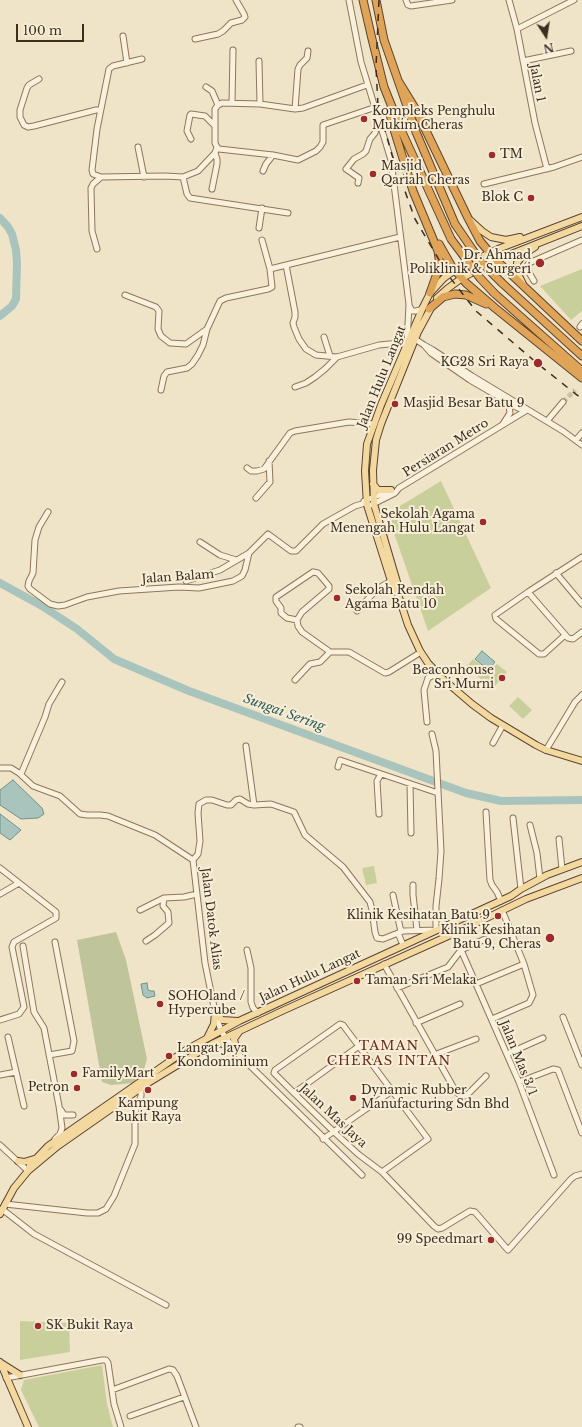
<!DOCTYPE html>
<style>
body{margin:0}
#map{position:relative;width:582px;height:1427px;overflow:hidden;background:#f0e4c8;font-family:"Libre Baskerville",serif}
canvas{display:block}
.north{position:absolute;left:526px;top:16px;width:40px;height:40px;-webkit-text-stroke:3px #f7eed8;paint-order:stroke;rotate:168deg;font-size:11px;font-weight:700;line-height:16px;text-align:center;color:#3d2e20}
.north::after{content:'';display:block;margin:auto;width:14px;height:18px;background:#3d2e20;clip-path:polygon(50% 0,100% 100%,50% 72%,0 100%)}
.scale{position:absolute;left:16px;top:24px;width:68px;height:18px;box-sizing:border-box;border:2px solid #3d2e20;border-top:0;padding-left:5px;font-size:12px;line-height:14px;white-space:nowrap;color:#3d2e20;-webkit-text-stroke:3px #f7eed8;paint-order:stroke}
</style>
<div id="map">
<canvas width="582" height="1427"></canvas>
<div class="north">N</div>
<div class="scale">100 m</div>
</div>
<script>
const ctx = document.querySelector('canvas').getContext('2d');
ctx.lineJoin = 'round';
function fillPath(path, color) { ctx.fillStyle = color; ctx.fill(path, 'evenodd'); }
const poly = rows => new Path2D(rows.map(r => 'M' + r).join(''));
function stroke(path, color, width, dash) { ctx.strokeStyle = color; ctx.lineWidth = width; ctx.lineCap = dash ? 'butt' : 'round'; ctx.setLineDash(dash || []); ctx.stroke(path); }
function write(font, color, halo, rows, align = 'center') {
  ctx.font = font + ' "Libre Baskerville",serif'; ctx.lineWidth = 4; ctx.setLineDash([]); ctx.textBaseline = 'middle'; ctx.strokeStyle = halo; ctx.fillStyle = color; for (const [text, x, y, turn = 0] of rows) {
    ctx.save(); ctx.translate(x, y); ctx.rotate((+turn || 0) * Math.PI / 180); ctx.textAlign = isNaN(turn) ? turn : align; if (halo) ctx.strokeText(text, 0, 0); ctx.fillText(text, 0, 0); ctx.restore();
  }
}
fillPath(poly([
 [582,269,582,311,571,320,540,286],
 [441,481,491,588,428,631,394,533,390,512],
 [473,659,489,672,497,664,507,672,494,687,484,678,482,680,466,667],
 [518,697,532,710,523,719,509,706],
 [374,866,377,883,366,885,362,868],
 [20,1321,69,1323,70,1352,20,1360],
 [102,1365,107,1404,113,1427,39,1427,21,1390,24,1380]
]), '#c9cf9b');
fillPath(poly([
 [116,932,126,960,147,1059,144,1069,133,1083,111,1085,102,1082,77,940]
]), '#bfc49a');
const water = poly([
 [482,651,495,662,488,670,475,659,482,651],
 [13,780,42,808,44,814,38,818,21,819,0,805,0,790,13,780],
 [0,814,21,830,10,840,0,833,0,814],
 [147,983,148,990,151,991,154,991,155,996,147,998,143,995,141,984,147,983]
]);
fillPath(water, '#a9c4bc');
stroke(water, '#6f938a', 1);
stroke(poly([
 [0,218,8,227,12,234,16,250,17,263,16,299,12,306,0,316],
 [0,583,42,606,77,629,114,659,189,691,466,793,501,801,582,800]
]), '#a9c4bc', 8);
stroke(poly([
 [563,402,575,390]
]), '#ccc0a6', 5, [5, 2.5]);
const minor = poly([
 [406,0,408,5,411,6,452,0],
 [509,0,517,29,535,123,547,169],
 [517,29,574,0],
 [123,36,127,63],
 [195,39,218,34,223,31,231,23,242,20,245,17,244,14,236,0],
 [259,61,260,104],
 [523,61,571,51],
 [39,79,29,85,27,88,20,110,20,117,24,125,28,127,34,126,96,110,100,110],
 [367,85,303,108,295,109,260,104,222,103,218,105,215,109,215,143,217,147,219,149,273,155,298,160,316,151,320,147,323,142,323,125,376,107],
 [206,87,212,91,218,105],
 [232,103,233,50],
 [295,109,298,69,300,65,307,58,308,51],
 [191,139,187,131,190,115,191,114,205,116,215,126],
 [138,147,144,177],
 [263,171,266,164,273,155],
 [101,177,165,176,183,177,198,171,215,153,217,147],
 [183,177,187,194,190,198,288,213],
 [358,183,359,178,346,169,354,159,363,154,366,151,370,139,375,133,376,128,381,127],
 [484,184,554,167,582,157],
 [212,189,217,164,217,159,215,153],
 [259,228,262,208],
 [262,240,270,269],
 [97,249,92,231,91,188,93,184,101,177,93,174,92,170,97,129,109,69,113,66,142,59],
 [286,265,295,312,295,317,293,323,294,327,299,339,306,349,316,355,337,357,379,345,400,343,407,345,409,304,391,160,361,62,349,0],
 [534,281,527,269,527,266,529,263,582,240],
 [125,295,156,307,159,311,158,329,161,336,170,343,186,344,207,329,220,301,226,298,268,289,272,287,270,269,400,237],
 [409,305,412,311,416,311,420,310,423,307],
 [580,327,582,324],
 [324,337,330,356],
 [415,339,424,345,431,353,470,380,518,408,526,410],
 [424,345,433,350,472,376,563,431,582,445],
 [295,387,306,383,315,377,325,369,337,357],
 [161,390,164,376,167,372,187,368,192,364,198,355,203,345,207,329],
 [547,421,563,402],
 [503,424,510,413,509,406,505,402],
 [576,440,582,433],
 [247,468,251,471,257,471,264,469,290,433,295,431,349,422,374,424],
 [256,498,270,482,269,461],
 [364,501,390,491],
 [371,505,395,493,399,488,527,410],
 [48,512,39,527,35,540,33,573,29,581,28,586,30,589,50,604,58,606,65,605,87,597,119,591,179,587,199,588,233,581,242,576,245,570,249,553,268,534,291,551,296,551,323,524,355,506,362,504],
 [200,542,220,555,236,560],
 [313,572,318,573,329,586,329,589,302,612,297,620,287,618,281,613,281,608,276,601,276,597,313,572],
 [556,573,582,604],
 [186,581,220,570,249,553],
 [528,592,568,638,573,639,582,632],
 [357,611,377,589,391,581],
 [297,620,298,626,302,632,326,649,330,652,349,652,385,673,389,672,421,652],
 [565,635,544,654,539,654,496,619,495,615,528,592,582,557],
 [295,680,310,664,320,662,330,652],
 [427,722,424,690,428,678,438,673],
 [493,743,503,725],
 [246,746,254,805],
 [546,750,575,702,582,695],
 [338,767,340,760,343,761,438,793],
 [0,768,11,768,19,773,33,786,60,796,80,814,87,815,100,815,108,816,155,835,193,860,205,963,215,1012,221,1031,237,1053,362,1175],
 [21,774,45,717,49,704,62,682],
 [410,784,411,833],
 [486,812,490,880,492,885,497,892,501,901],
 [379,814,377,781,381,774],
 [513,818,521,889],
 [530,825,537,853,540,879],
 [559,839,562,869],
 [193,860,198,854,200,841,198,813,199,804,206,800,212,800,227,805,231,805,236,800,240,799,248,804,254,805,271,804,294,812,305,835,343,867,370,902,372,910,375,932,377,938,383,939,403,931,436,930,436,906,439,879,441,851,436,751,432,734],
 [0,868,56,912,56,918,14,942,12,947,24,1007,19,1014,0,1020],
 [413,885,413,895,417,930],
 [0,894,19,883],
 [393,895,401,932],
 [140,910,164,898,184,897,197,894],
 [398,933,403,945],
 [146,941,155,935,169,923,168,912,163,906,164,898],
 [23,946,34,1012,44,1028,59,1106,62,1128,60,1134,55,1139],
 [247,950,251,968,251,1002,253,1008,258,1013],
 [461,950,519,1082,554,1175],
 [384,964,456,1092,460,1095,466,1096,486,1076],
 [476,984,524,964],
 [397,988,448,967,461,950,485,939],
 [563,1017,582,1065],
 [492,1019,529,1003,533,995,524,964,502,910],
 [416,1023,460,1004],
 [8,1037,24,1106],
 [507,1054,543,1038],
 [49,1055,72,1051,74,1041,55,942],
 [434,1055,476,1039],
 [0,1075,16,1072],
 [519,1082,553,1069,558,1070,582,1133],
 [294,1093,359,1046],
 [61,1110,64,1115,73,1115],
 [323,1139,392,1091],
 [0,1145,28,1171],
 [382,1172,428,1139,343,1025,340,1024,275,1070,274,1073,294,1093,334,1132,358,1154,382,1172,434,1226,438,1229,442,1228,470,1211,475,1212,508,1250,571,1179,575,1176,582,1174],
 [5,1204,87,1213,98,1213,106,1209,114,1196,135,1144,135,1112,141,1096,141,1088],
 [2,1209,34,1234,166,1305],
 [6,1378,102,1360,106,1360,108,1363,114,1404,121,1427],
 [112,1390,169,1369,173,1370,177,1376,196,1427],
 [130,1416,184,1397],
 [298,1427,300,1427]
]);
const major = poly([
 [470,220,482,231,491,237,506,240,520,237],
 [523,284,517,272,517,263,523,255,535,247],
 [437,298,447,289,462,278,496,260,582,226],
 [432,306,418,332,381,424,376,440,373,470,374,504,397,582,396,588,408,625,420,651,428,663,444,680,472,704,491,718,536,745,546,750,582,761],
 [373,484,378,490,391,490],
 [396,588,392,584,367,505,365,471,367,444,381,405,423,307,430,293,444,278,455,270,498,249,582,217],
 [215,1012,222,1020,238,1021],
 [207,1038,214,1024,215,1012],
 [216,1044,221,1043,234,1050],
 [237,1053,234,1039,239,1032],
 [18,1161,24,1162,34,1159],
 [28,1171,30,1165,48,1146,186,1050,206,1039,239,1021,511,896,521,889,547,875,582,862],
 [0,1214,14,1188,28,1171,58,1146,148,1083,212,1044,282,1011,468,927,526,899,582,878],
 [0,1362,28,1427],
 [1,1363,20,1375]
]);
const highway = poly([
 [363,0,372,39,384,87,402,132,451,239],
 [376,0,384,40,416,132,455,224],
 [399,82,415,108,468,218,480,241,496,260,514,277,582,341],
 [389,110,392,123,413,191,438,251,440,265,430,293],
 [439,244,452,267,466,283,495,308,582,378],
 [502,283,582,356],
 [494,293,582,371],
 [429,309,443,297,455,294,466,295,486,304]
]);
stroke(minor, '#8d765c', 7);
stroke(major, '#5b4430', 8);
stroke(highway, '#5b4430', 9);
stroke(minor, '#faf1dc', 5);
stroke(major, '#f3d9a0', 6);
stroke(highway, '#e0a458', 7);
stroke(poly([
 [379,0,376,67,378,106,392,155,415,219,448,275,476,311,538,364,582,399]
]), '#3d2e20', 1.5, [7, 7]);
const highwayBridge = poly([
 [455,224,481,262,502,283],
 [451,239,480,278,494,293]
]);
stroke(highwayBridge, '#5b4430', 9, []);
stroke(highwayBridge, '#e0a458', 7);
for (const [x, y, r, color] of [
 [364,119,4,"#9e2a2b"],
 [492,155,4,"#9e2a2b"],
 [373,174,4,"#9e2a2b"],
 [531,198,4,"#9e2a2b"],
 [540,263,5,"#9e2a2b"],
 [538,363,5,"#9e2a2b"],
 [395,404,4,"#9e2a2b"],
 [483,522,4,"#9e2a2b"],
 [337,598,4,"#9e2a2b"],
 [502,678,4,"#9e2a2b"],
 [498,916,4,"#9e2a2b"],
 [550,938,5,"#9e2a2b"],
 [357,981,4,"#9e2a2b"],
 [160,1004,4,"#9e2a2b"],
 [169,1056,4,"#9e2a2b"],
 [74,1074,4,"#9e2a2b"],
 [77,1088,4,"#9e2a2b"],
 [148,1090,4,"#9e2a2b"],
 [353,1098,4,"#9e2a2b"],
 [491,1240,4,"#9e2a2b"],
 [38,1326,4,"#9e2a2b"]
]) { const dot = new Path2D(); dot.arc(x, y, r, 0, 2 * Math.PI); ctx.fillStyle = color; ctx.fill(dot); stroke(dot, '#f7eed8', 1.5); }
write('12px', '#3d2e20', '#f7eed8', [
 ["Jalan 1",537,83,79],
 ["Jalan Hulu Langat",382,377,-68],
 ["Persiaran Metro",446,448,-32],
 ["Jalan Balam",178,577,-4],
 ["Jalan Datok Alias",211,919,83],
 ["Jalan Hulu Langat",310,976,-25],
 ["Jalan Mas 3/1",518,1058,68],
 ["Jalan Mas Jaya",333,1116,43]
]);
write('12px', '#3d2e20', '#f7eed8', [
 ["Kompleks Penghulu",372,112],
 ["Mukim Cheras",372,126],
 ["TM",500,155],
 ["Masjid",381,167],
 ["Qariah Cheras",381,181],
 ["Blok C",523,198,"right"],
 ["Dr. Ahmad",531,256,"right"],
 ["Poliklinik & Surgeri",531,270,"right"],
 ["KG28 Sri Raya",529,363,"right"],
 ["Masjid Besar Batu 9",403,404],
 ["Sekolah Agama",475,515,"right"],
 ["Menengah Hulu Langat",475,529,"right"],
 ["Sekolah Rendah",345,591],
 ["Agama Batu 10",345,605],
 ["Beaconhouse",494,671,"right"],
 ["Sri Murni",494,685,"right"],
 ["Klinik Kesihatan Batu 9",490,916,"right"],
 ["Klinik Kesihatan",541,931,"right"],
 ["Batu 9, Cheras",541,945,"right"],
 ["Taman Sri Melaka",365,981],
 ["SOHOland /",168,997],
 ["Hypercube",168,1011],
 ["Langat Jaya",177,1049],
 ["Kondominium",177,1063],
 ["FamilyMart",82,1074],
 ["Petron",69,1088,"right"],
 ["Dynamic Rubber",361,1091],
 ["Manufacturing Sdn Bhd",361,1105],
 ["Kampung",148,1104,"center"],
 ["Bukit Raya",148,1118,"center"],
 ["99 Speedmart",483,1240,"right"],
 ["SK Bukit Raya",46,1326]
], 'left');
write('italic 13px', '#2f5d5a', '#f7eed8', [
 ["Sungai Sering",284,713,20]
]);
ctx.letterSpacing = '1px';
write('13px', '#6b2e1e', '#f7eed8', [
 ["TAMAN",389,1046],
 ["CHERAS INTAN",389,1061]
]);
ctx.letterSpacing = '0px';
</script>
